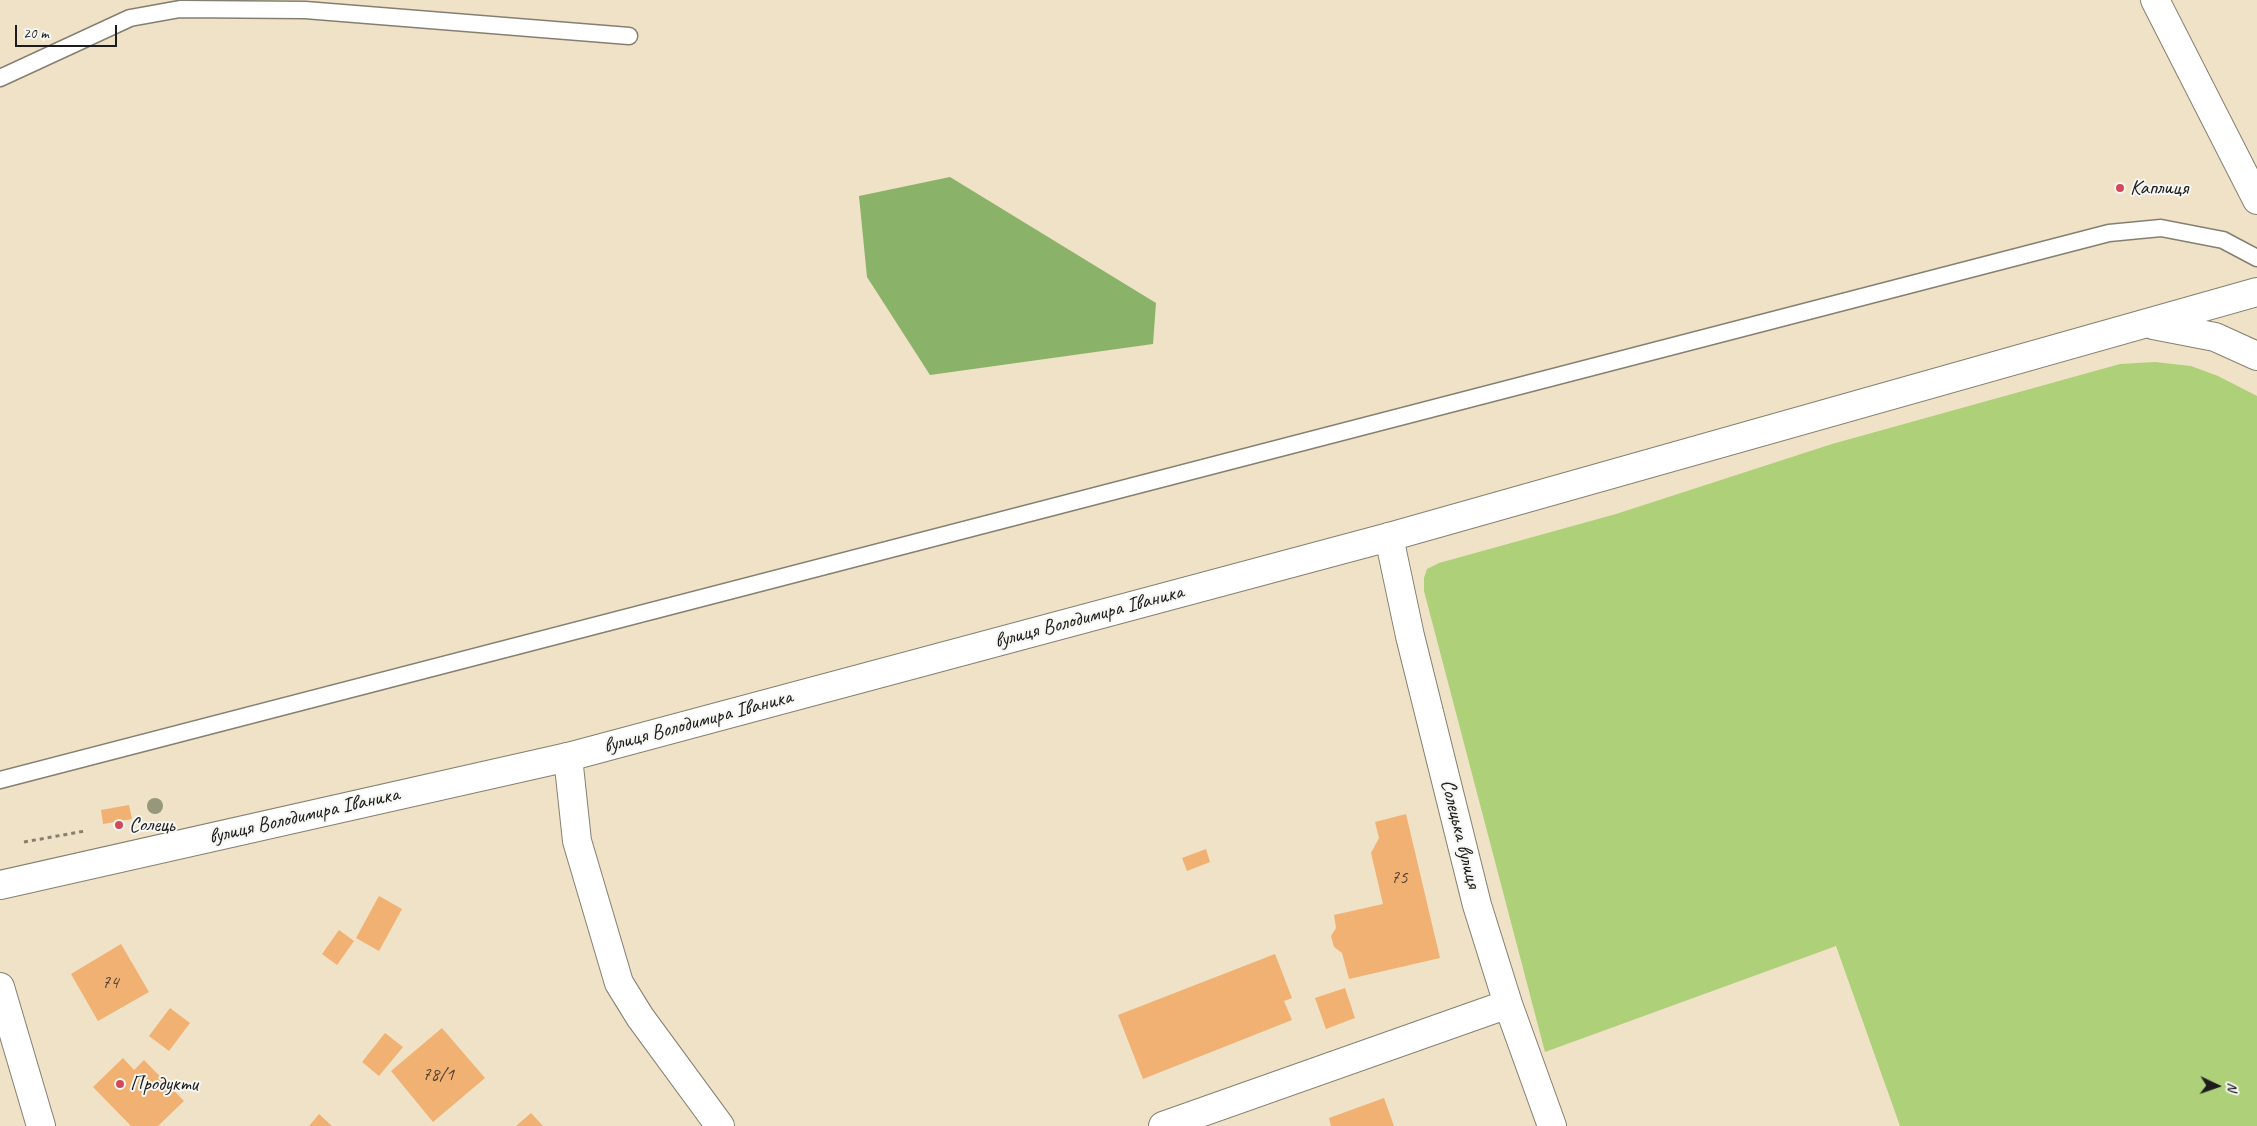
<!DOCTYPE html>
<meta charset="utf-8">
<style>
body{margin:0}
#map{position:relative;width:2257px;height:1126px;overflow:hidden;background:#efe2c6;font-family:Caveat,sans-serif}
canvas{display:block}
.north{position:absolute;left:2192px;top:1061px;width:50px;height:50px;-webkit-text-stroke:4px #f6f6f2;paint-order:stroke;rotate:93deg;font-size:14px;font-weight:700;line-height:20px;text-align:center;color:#1c1c1c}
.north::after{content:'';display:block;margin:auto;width:18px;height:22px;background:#1c1c1c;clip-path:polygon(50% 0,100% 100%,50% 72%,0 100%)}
.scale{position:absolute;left:15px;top:25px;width:102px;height:22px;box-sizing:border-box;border:2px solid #1c1c1c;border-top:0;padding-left:6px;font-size:15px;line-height:18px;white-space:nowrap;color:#1c1c1c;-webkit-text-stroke:4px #f6f6f2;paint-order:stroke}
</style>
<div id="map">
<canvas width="2257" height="1126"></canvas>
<div class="north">N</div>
<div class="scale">20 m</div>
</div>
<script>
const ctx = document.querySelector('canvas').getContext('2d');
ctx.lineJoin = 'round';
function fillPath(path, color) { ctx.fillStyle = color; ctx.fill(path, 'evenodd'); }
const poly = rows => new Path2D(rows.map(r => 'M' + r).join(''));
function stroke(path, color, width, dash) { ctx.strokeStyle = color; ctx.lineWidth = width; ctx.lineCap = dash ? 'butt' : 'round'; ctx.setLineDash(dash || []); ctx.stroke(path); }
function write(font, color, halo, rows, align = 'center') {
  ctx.font = font + ' Caveat,sans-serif'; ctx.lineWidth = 4; ctx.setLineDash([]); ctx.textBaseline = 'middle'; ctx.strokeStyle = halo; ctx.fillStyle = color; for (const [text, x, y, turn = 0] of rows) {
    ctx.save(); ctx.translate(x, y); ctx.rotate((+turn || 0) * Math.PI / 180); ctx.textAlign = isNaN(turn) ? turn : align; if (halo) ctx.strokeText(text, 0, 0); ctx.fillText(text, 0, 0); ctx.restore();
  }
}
fillPath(poly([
 [2155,362,2191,366,2218,376,2257,396,2257,1126,1900,1126,1836,946,1545,1052,1424,591,1424,578,1427,569,1439,563,1616,514,1832,444,2120,364]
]), '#aed079');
fillPath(poly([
 [950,177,1156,303,1153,344,930,375,867,277,859,196]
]), '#8ab269');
fillPath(poly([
 [129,805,132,819,103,824,101,810],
 [1406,814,1440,958,1349,979,1342,953,1334,947,1331,936,1336,928,1334,915,1383,904,1371,853,1379,838,1375,822],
 [1206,849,1210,862,1187,871,1182,858],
 [379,896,402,909,379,951,356,938],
 [339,930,354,941,337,965,322,954],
 [121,944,149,992,98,1021,71,974],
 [1275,954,1292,998,1284,1001,1292,1020,1143,1079,1118,1015],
 [1345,988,1355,1018,1326,1029,1315,998],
 [170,1008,190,1023,169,1051,149,1036],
 [442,1028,485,1078,433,1122,391,1071],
 [385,1033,403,1047,379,1076,362,1062],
 [123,1058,134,1070,144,1060,184,1101,158,1126,131,1126,93,1087],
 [1384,1098,1394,1126,1331,1126,1329,1118],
 [531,1113,543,1126,516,1126],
 [319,1114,332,1126,309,1126]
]), '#f0b173');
const lane = poly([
 [0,78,130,18,180,9,305,10,629,36],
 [0,780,2109,233,2161,228,2223,240,2257,258]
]);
const street = poly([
 [1389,537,1410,636,1477,905,1508,1004,1552,1126],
 [568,757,577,841,619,983,640,1017,720,1126],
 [0,987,41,1126],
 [1163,1126,1508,1004]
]);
const secondary = poly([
 [2155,0,2257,200],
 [2153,325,2215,337,2257,356],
 [0,885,568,757,1389,537,2257,292]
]);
stroke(lane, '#867f71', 19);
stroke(street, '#867f71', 30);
stroke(secondary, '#867f71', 30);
stroke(poly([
 [24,842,85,831]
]), '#867f71', 3, [4, 4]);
stroke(lane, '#fff', 16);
stroke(street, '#fff', 28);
stroke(secondary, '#fff', 28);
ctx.fillStyle = '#97987b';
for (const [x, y] of [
 [155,806]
]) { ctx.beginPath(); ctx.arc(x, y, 8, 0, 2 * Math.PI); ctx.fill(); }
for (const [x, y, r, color] of [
 [2120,188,5,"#d1495b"],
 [119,825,5,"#d1495b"],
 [120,1084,5,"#d1495b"]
]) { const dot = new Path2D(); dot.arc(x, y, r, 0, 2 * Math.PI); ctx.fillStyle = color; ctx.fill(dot); stroke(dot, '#f6f6f2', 2); }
write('19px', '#514132', null, [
 ["75",1399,878],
 ["74",110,983],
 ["78/1",438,1075]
]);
write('21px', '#1c1c1c', '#f6f6f2', [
 ["Каплиця",2130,188],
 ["Солець",129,825],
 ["Продукти",130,1084]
], 'left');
write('21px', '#1c1c1c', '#f6f6f2', [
 ["вулиця Володимира Іваника",1089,617,-15],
 ["вулиця Володимира Іваника",698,722,-15],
 ["вулиця Володимира Іваника",304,816,-13],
 ["Солецька вулиця",1460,834,76]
]);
</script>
